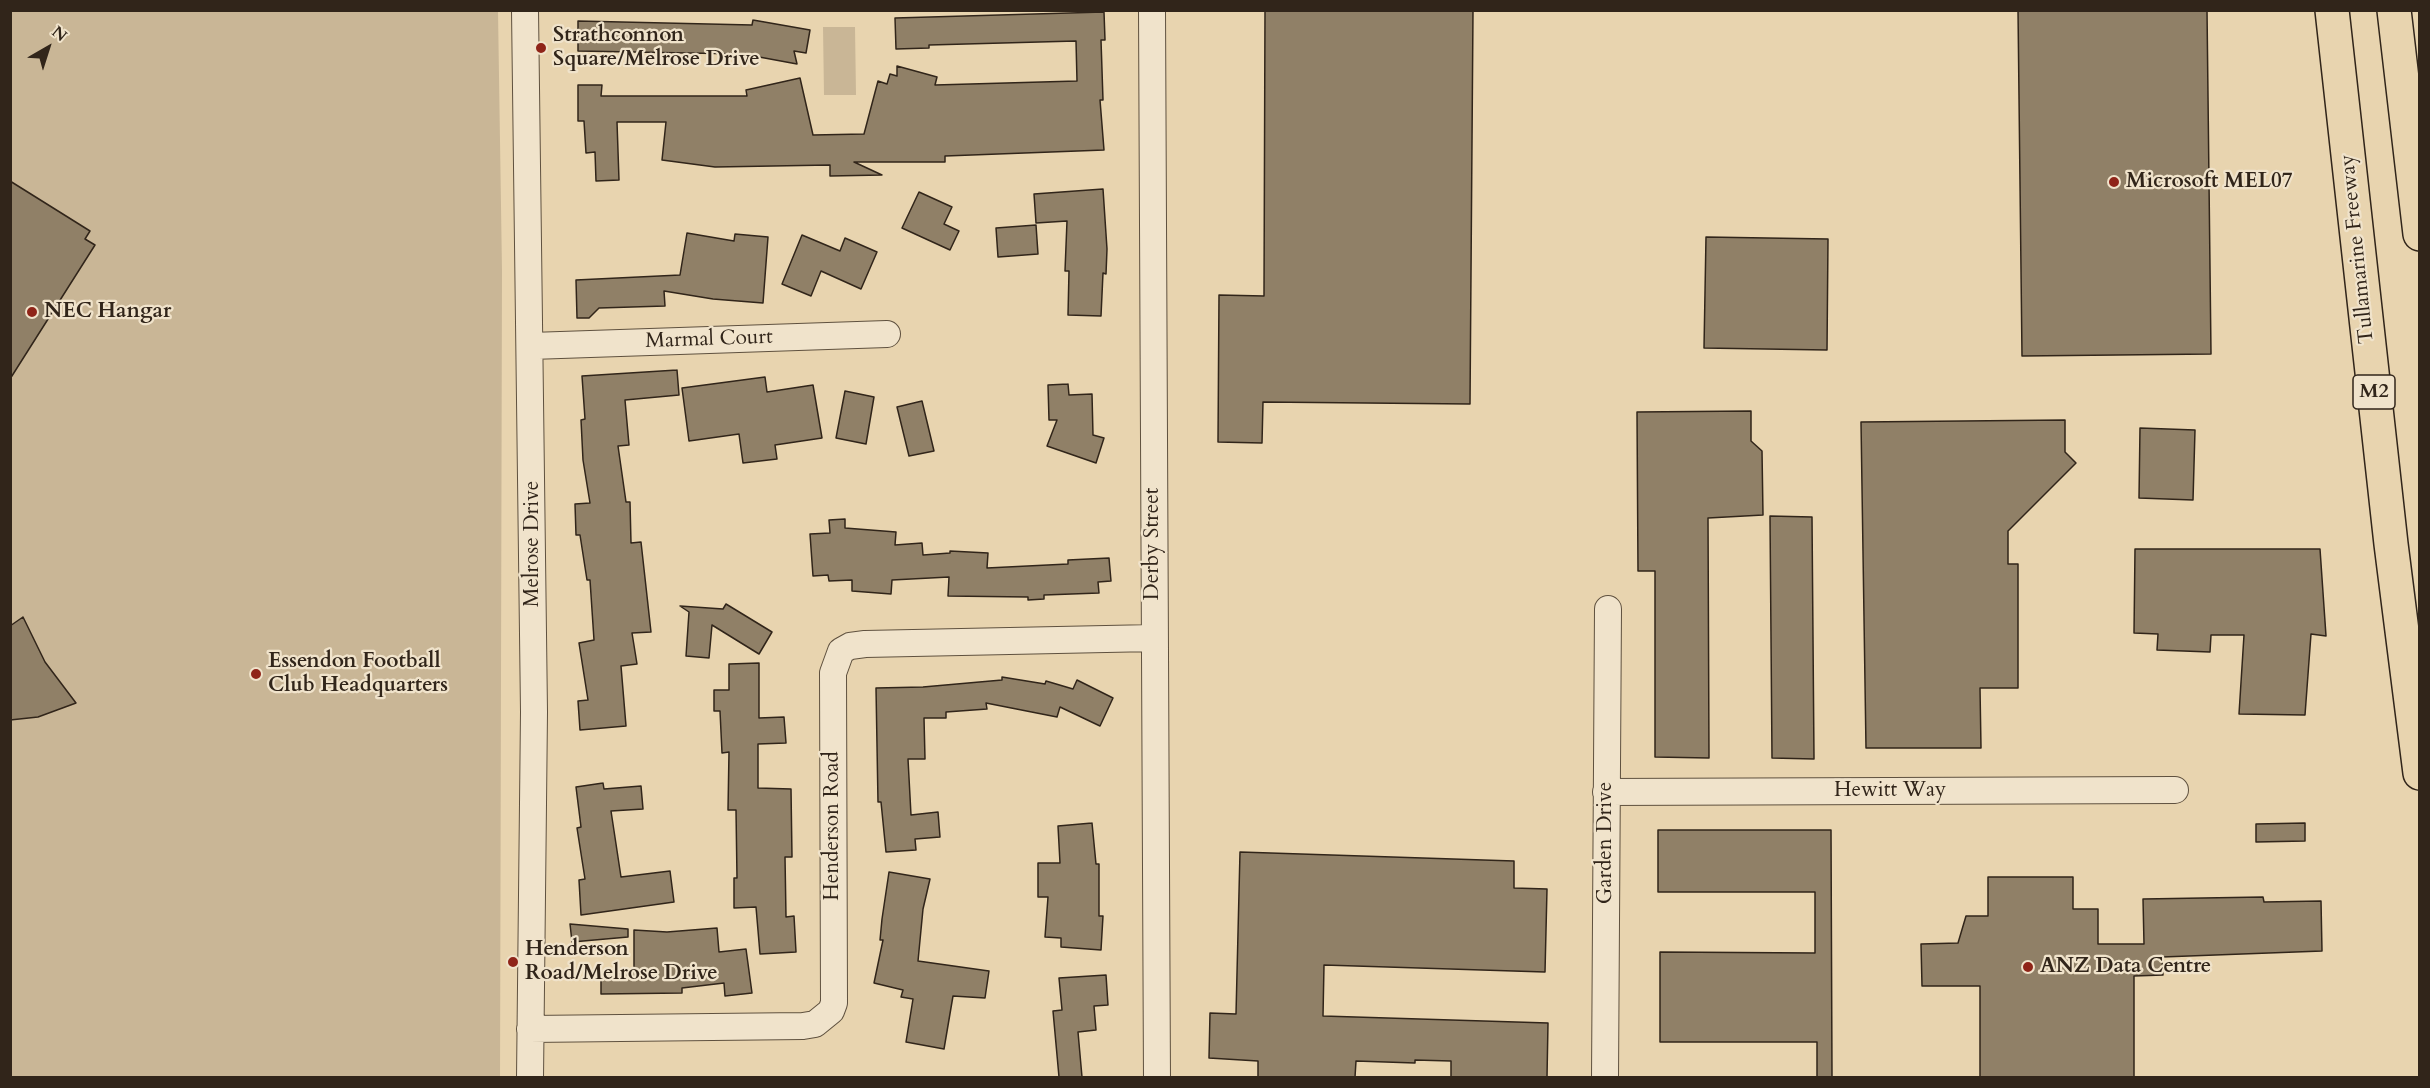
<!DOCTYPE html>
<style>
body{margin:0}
#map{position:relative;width:2430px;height:1088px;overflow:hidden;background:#e8d4af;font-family:Cardo,serif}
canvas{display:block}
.frame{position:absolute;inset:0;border:12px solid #31251a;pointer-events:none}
.north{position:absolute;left:18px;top:18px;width:60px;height:60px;-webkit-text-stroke:4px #f0e3cb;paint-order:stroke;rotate:39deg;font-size:16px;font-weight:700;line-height:24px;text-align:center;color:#31251a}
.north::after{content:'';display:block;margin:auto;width:21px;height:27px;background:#31251a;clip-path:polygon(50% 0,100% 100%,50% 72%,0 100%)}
</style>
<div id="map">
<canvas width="2430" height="1088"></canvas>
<div class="frame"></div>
<div class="north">N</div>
</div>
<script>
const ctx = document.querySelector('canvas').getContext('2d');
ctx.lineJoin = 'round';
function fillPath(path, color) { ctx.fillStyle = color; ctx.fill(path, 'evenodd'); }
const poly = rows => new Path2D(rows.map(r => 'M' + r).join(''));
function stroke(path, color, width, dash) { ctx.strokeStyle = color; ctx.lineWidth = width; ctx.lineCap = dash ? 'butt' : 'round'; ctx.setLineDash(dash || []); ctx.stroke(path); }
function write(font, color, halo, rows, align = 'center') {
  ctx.font = font + ' Cardo,serif'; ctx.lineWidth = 4.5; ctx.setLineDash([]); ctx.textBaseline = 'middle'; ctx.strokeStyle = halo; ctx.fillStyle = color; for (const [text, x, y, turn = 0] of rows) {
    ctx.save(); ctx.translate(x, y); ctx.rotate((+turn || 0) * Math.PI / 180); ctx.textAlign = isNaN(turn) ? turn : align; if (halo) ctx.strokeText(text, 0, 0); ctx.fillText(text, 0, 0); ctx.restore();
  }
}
fillPath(poly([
 [10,11,498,11,502,271,500,1077,11,1077],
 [823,27,855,27,856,95,824,95]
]), '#c9b696');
const building = poly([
 [1265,10,1473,10,1470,404,1263,402,1262,443,1218,442,1219,295,1264,296,1265,10],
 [2018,10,2207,10,2211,354,2022,356,2018,10],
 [1104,12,1105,40,1101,40,1103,100,1100,100,1104,150,945,156,945,162,854,162,882,175,830,176,830,165,715,167,662,160,666,122,617,122,619,180,596,181,595,152,586,153,584,121,578,121,578,85,602,85,601,96,747,96,746,90,800,78,813,135,864,134,878,81,887,84,890,74,897,76,897,66,937,77,935,85,1077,81,1076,41,929,45,929,48,896,49,895,18,1104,12],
 [753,20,810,30,806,53,794,51,797,64,743,54,578,51,578,21,752,25,753,20],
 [10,181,90,231,85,239,95,245,10,379,10,181],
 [1103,189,1107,249,1106,274,1103,273,1101,316,1068,315,1069,271,1065,271,1067,221,1036,223,1034,194,1103,189],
 [919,192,952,207,944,224,959,231,950,250,902,228,919,192],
 [1036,225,1038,254,998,257,996,228,1036,225],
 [687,233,734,241,735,234,768,237,763,303,713,299,664,291,665,306,599,308,589,318,577,318,576,280,680,275,687,233],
 [802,235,840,251,845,238,877,252,861,289,821,271,811,296,782,284,802,235],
 [1706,237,1828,239,1827,350,1704,348,1706,237],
 [677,370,679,395,625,400,629,445,618,446,626,502,630,502,631,543,641,542,651,632,632,633,637,664,621,666,626,726,580,730,578,701,588,700,579,643,594,640,590,580,587,580,580,535,576,535,575,504,590,503,583,460,581,420,585,419,582,376,677,370],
 [765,377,767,392,813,385,822,438,775,445,777,459,743,463,739,434,689,441,682,388,765,377],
 [1068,384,1069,395,1092,394,1093,435,1104,438,1096,463,1047,446,1057,420,1049,420,1048,385,1068,384],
 [845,391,874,397,866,444,836,438,845,391],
 [922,401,934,451,909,456,897,407,922,401],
 [1751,411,1751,441,1762,451,1763,515,1708,518,1709,758,1655,757,1655,571,1638,571,1637,412,1751,411],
 [2065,420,2065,452,2076,463,2008,531,2008,564,2018,564,2018,688,1980,688,1981,748,1866,748,1861,422,2065,420],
 [2140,428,2195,430,2193,500,2139,498,2140,428],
 [1770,516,1812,517,1814,759,1772,758,1770,516],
 [845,519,845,528,896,532,895,545,922,543,923,555,950,553,950,551,988,553,987,568,1068,564,1068,560,1109,558,1111,581,1098,582,1099,593,1044,595,1044,599,1028,600,1028,597,948,596,949,577,892,580,891,594,852,591,852,580,829,581,828,575,813,576,810,534,830,533,829,520,845,519],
 [2135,549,2320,549,2326,636,2311,634,2305,715,2239,714,2244,635,2211,635,2210,652,2157,650,2158,634,2134,633,2135,549],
 [726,604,772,632,759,654,712,625,709,658,686,656,689,612,680,606,723,609,726,604],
 [23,617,45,662,76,703,38,717,10,720,10,626,23,617],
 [759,663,759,718,784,717,786,743,758,744,758,788,791,789,792,857,785,857,786,917,794,916,796,952,760,954,756,907,734,908,734,878,737,878,736,810,728,810,729,752,722,753,720,711,714,711,714,690,729,690,729,664,759,663],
 [1002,677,1045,684,1046,681,1073,689,1077,680,1113,698,1100,726,1060,707,1057,717,986,703,987,709,946,712,946,718,924,718,925,759,908,759,911,815,938,812,940,837,915,839,916,850,886,852,881,802,878,802,876,688,923,687,1002,680,1002,677],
 [603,783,604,789,641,786,643,809,611,811,621,877,670,871,674,902,581,915,579,880,585,879,577,828,581,827,576,787,603,783],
 [1092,823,1096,864,1099,864,1099,916,1103,916,1101,950,1061,947,1061,938,1045,937,1048,897,1038,897,1038,863,1060,863,1058,826,1092,823],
 [2305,823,2305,841,2256,842,2256,824,2305,823],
 [1658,830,1831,830,1832,1077,1817,1077,1817,1042,1660,1042,1660,952,1815,953,1815,892,1658,892,1658,830],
 [1240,852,1514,861,1514,888,1547,889,1545,972,1324,965,1323,1016,1548,1023,1547,1077,1451,1077,1451,1061,1415,1060,1415,1063,1356,1061,1355,1077,1258,1077,1258,1061,1209,1058,1210,1013,1236,1014,1240,852],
 [889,872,930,879,923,909,918,961,989,971,985,998,953,996,944,1049,906,1042,913,999,901,997,903,990,874,983,883,940,880,940,882,919,889,872],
 [1988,877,2073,877,2073,909,2098,909,2098,944,2144,944,2143,899,2263,897,2264,902,2321,901,2322,951,2162,957,2163,975,2134,976,2134,1077,1980,1077,1980,986,1922,986,1921,944,1958,943,1966,916,1988,916,1988,877],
 [570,924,628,929,628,937,572,942,570,924],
 [717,928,719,952,746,949,752,993,725,996,724,983,682,988,682,993,601,994,601,972,634,972,634,930,667,932,717,928],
 [1106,975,1108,1005,1094,1006,1096,1030,1078,1032,1082,1077,1059,1077,1053,1011,1062,1010,1059,978,1106,975]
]);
fillPath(building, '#908067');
stroke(building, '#31251a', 1.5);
const minor = poly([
 [525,10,534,712,530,1078],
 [1152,10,1157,1078],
 [531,346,887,334],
 [1606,792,2175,790],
 [530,1029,803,1026,815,1024,831,1011,834,1003,833,673,841,651,850,646,865,644,1154,638],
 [1605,1078,1608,609]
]);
const highway = poly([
 [2332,10,2391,544,2420,773],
 [2394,10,2420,234]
]);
stroke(minor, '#5f513f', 28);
stroke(highway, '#31251a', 36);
stroke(minor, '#f0e3cb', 26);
stroke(highway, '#e8d4af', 33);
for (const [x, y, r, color] of [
 [541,48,6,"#8f2418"],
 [2114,182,6,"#8f2418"],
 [32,312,6,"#8f2418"],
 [256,674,6,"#8f2418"],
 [513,962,6,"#8f2418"],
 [2028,967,6,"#8f2418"]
]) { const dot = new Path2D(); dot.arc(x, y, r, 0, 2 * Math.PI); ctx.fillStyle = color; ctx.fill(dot); stroke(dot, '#f0e3cb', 2); }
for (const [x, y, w] of [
 [2374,392,42]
]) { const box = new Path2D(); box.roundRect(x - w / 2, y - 17, w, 34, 4.5); ctx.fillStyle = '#f0e3cb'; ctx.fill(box); stroke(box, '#31251a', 1.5); }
write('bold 20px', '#31251a', null, [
 ["M2",2374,392]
]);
write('bold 21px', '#31251a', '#f0e3cb', [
 ["Strathconnon",553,36],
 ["Square/Melrose Drive",553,60],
 ["Microsoft MEL07",2126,182],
 ["NEC Hangar",44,312],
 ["Essendon Football",268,662],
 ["Club Headquarters",268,686],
 ["Henderson",525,950],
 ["Road/Melrose Drive",525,974],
 ["ANZ Data Centre",2040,967]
], 'left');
write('21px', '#31251a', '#f0e3cb', [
 ["Tullamarine Freeway",2358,249,-96],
 ["Marmal Court",709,340,-2],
 ["Melrose Drive",533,544,-90],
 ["Derby Street",1153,544,-90],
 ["Hewitt Way",1890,791],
 ["Henderson Road",833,826,-90],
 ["Garden Drive",1606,843,-90]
]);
</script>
